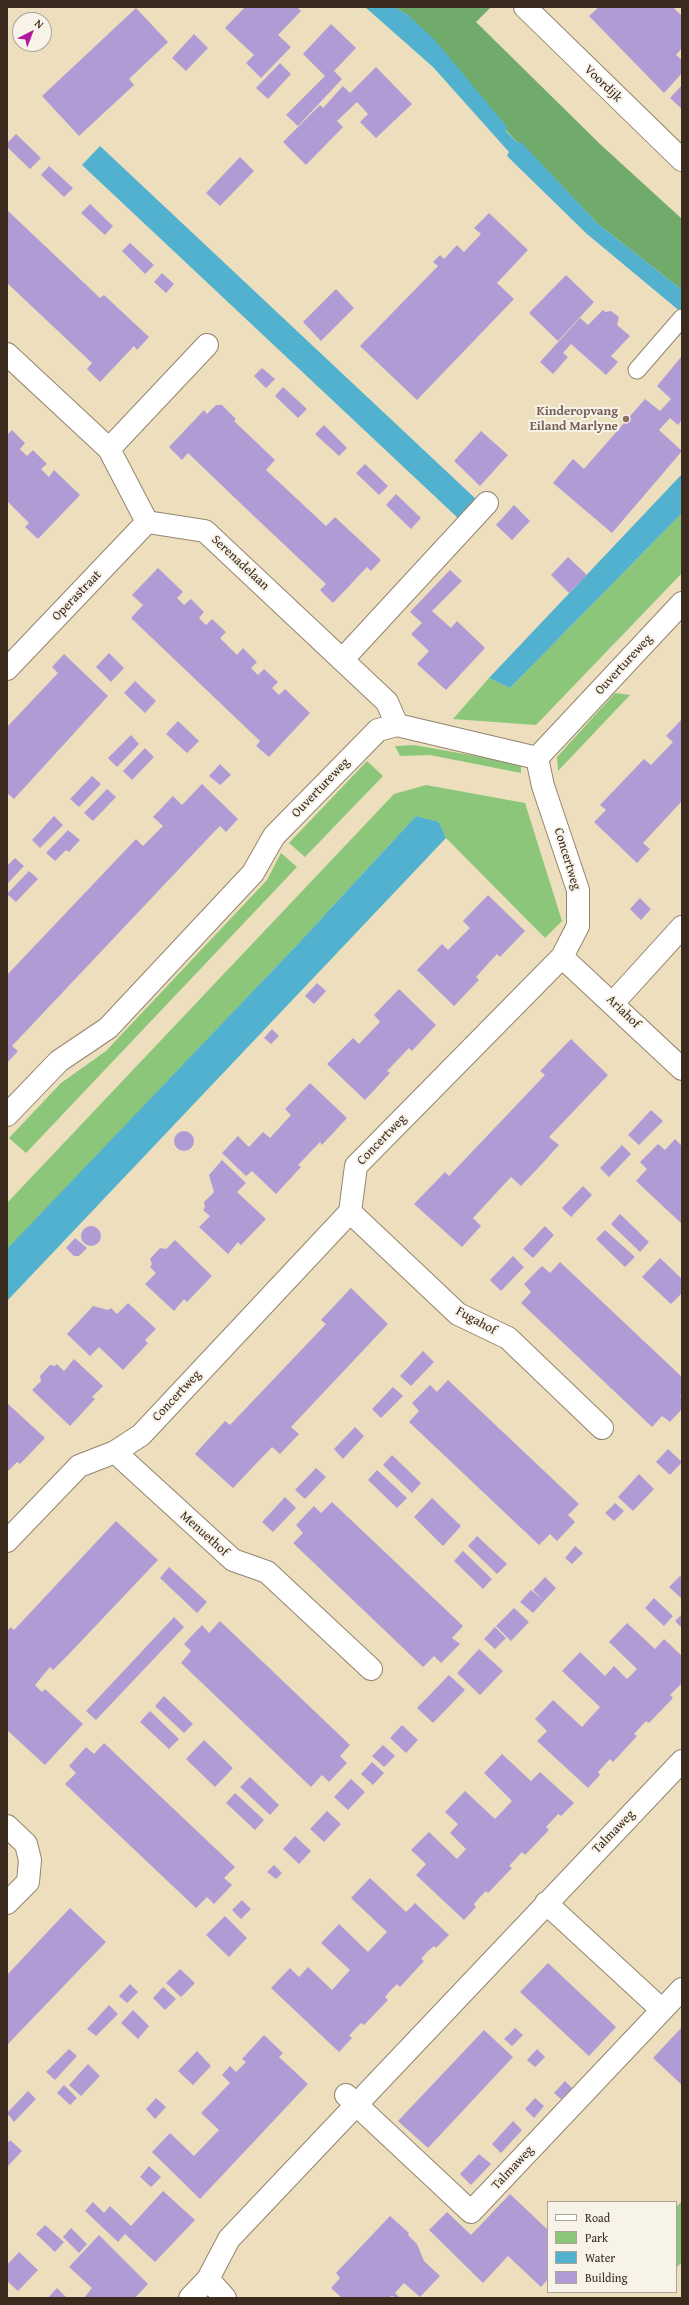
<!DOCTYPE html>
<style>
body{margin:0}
#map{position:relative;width:689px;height:2305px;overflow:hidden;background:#eddfbd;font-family:"Gentium Book Plus",serif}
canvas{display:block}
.frame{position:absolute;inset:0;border:8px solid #3b2a1e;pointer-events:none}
.legend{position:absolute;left:547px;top:2201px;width:130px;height:92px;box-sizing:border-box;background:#f7f3e8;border:1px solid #aca397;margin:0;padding:5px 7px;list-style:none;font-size:12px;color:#3b2a1e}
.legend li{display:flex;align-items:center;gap:8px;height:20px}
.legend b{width:20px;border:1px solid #aca397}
.north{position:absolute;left:12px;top:12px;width:40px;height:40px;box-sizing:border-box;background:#f7f3e8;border:1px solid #aca397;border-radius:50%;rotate:42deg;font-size:11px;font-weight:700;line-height:16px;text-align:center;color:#3b2a1e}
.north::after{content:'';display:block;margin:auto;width:14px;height:18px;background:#b5179e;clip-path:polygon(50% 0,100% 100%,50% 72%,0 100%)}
</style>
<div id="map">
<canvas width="689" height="2305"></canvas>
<div class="frame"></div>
<ul class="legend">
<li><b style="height:5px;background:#fff"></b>Road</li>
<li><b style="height:11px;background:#8bc67b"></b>Park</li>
<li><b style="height:11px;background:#51b1cf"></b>Water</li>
<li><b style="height:11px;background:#b09bd5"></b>Building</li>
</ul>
<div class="north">N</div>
</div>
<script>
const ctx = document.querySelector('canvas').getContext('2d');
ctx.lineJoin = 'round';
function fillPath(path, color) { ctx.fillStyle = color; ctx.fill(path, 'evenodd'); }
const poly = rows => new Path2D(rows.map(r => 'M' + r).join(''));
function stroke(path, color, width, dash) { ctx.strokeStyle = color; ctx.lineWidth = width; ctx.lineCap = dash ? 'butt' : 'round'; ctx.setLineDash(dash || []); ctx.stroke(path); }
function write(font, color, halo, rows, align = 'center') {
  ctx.font = font + ' "Gentium Book Plus",serif'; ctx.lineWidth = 4; ctx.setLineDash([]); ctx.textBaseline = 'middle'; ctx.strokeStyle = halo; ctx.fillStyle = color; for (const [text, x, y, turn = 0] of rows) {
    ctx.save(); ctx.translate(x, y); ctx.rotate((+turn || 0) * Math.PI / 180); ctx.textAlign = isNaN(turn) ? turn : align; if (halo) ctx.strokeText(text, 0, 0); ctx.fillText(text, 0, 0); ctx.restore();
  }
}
fillPath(poly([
 [682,513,682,573,536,725,453,719,489,678,510,688],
 [615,693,630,695,558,771,557,757],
 [414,745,521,764,521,773,430,755,400,756,395,746],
 [367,761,383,776,305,857,289,843],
 [426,785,525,803,562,921,545,938,446,838,439,822,416,816,295,947,7,1250,7,1203,394,794],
 [281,853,297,867,26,1153,9,1138,61,1083,106,1051,267,880],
 [682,2201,682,2262,676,2268,676,2207]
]), '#8bc67b');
fillPath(poly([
 [394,7,491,7,476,22,600,144,682,219,682,290,598,224,521,143,518,143,506,130,408,15]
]), '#70ab6b');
fillPath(poly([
 [365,7,394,7,408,15,435,40,507,127,506,131,518,143,521,142,598,224,682,290,682,313,587,234,507,156,509,152,433,67],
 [100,146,478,501,460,520,82,165],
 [682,474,682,513,510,688,489,678],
 [416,816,439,822,446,838,7,1301,7,1249,295,947]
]), '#51b1cf');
fillPath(poly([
 [245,7,297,7,301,11,278,35,291,47,261,78,246,63,254,55,225,28],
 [599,7,673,7,682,16,682,48,676,55,682,60,682,73,664,93,589,16],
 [136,8,168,42,129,79,134,85,79,136,42,96],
 [331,24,356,48,334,71,342,79,298,126,286,115,325,76,303,54],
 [194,34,208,48,186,71,172,58],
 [280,63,291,74,268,99,256,88],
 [376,67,412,104,376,138,360,122,368,114,357,102,337,121,343,127,306,165,283,142,320,105,323,108,343,86,350,93],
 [682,85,682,109,670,98],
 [16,134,41,158,30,169,7,147,7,143],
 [240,157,254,171,220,206,206,193],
 [49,166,73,188,64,197,41,175],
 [90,204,113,226,105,235,81,213],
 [7,210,100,298,104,295,149,337,137,350,134,346,100,382,87,369,92,363,7,283],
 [489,213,528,250,497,283,514,299,417,400,360,346,438,266,433,262,440,255,444,259,457,245,464,252,481,234,474,228],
 [130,243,154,265,145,274,122,251],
 [162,273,174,284,166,293,154,282],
 [566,275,594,302,558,341,529,313],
 [336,289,354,308,321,341,303,322],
 [603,310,605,312,611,311,619,317,617,325,630,336,611,356,618,362,606,375,571,344,563,353,568,357,553,374,540,362,580,318,588,325],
 [682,356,682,420,678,425,670,418,659,430,682,451,612,533,553,483,573,459,584,469,645,399,660,411,671,399,657,386],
 [262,368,275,379,266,388,254,376],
 [283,387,307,409,298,418,275,396],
 [216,405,222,405,236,419,234,421,275,460,266,470,326,526,335,517,381,560,371,571,367,567,333,603,320,590,326,584,257,519,188,453,182,460,169,447,204,410,207,414],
 [324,425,347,448,339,456,315,434],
 [12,430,25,443,20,449,27,456,33,450,47,464,41,469,49,477,54,470,80,495,38,539,25,527,29,523,8,502,7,504,7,435],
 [481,431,508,455,480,486,454,461],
 [365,464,388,486,379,495,356,473],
 [396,494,421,518,411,529,386,505],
 [514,505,530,521,512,540,496,525],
 [568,557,587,575,569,593,551,575],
 [158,568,183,592,177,598,184,605,191,599,204,612,199,618,206,625,212,619,226,632,220,638,237,655,243,648,257,662,251,668,258,675,264,669,278,682,272,688,279,695,285,689,310,713,269,757,256,746,260,741,131,618,143,605,132,595],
 [450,570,462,581,432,611,451,628,457,621,485,648,446,690,417,664,429,651,411,634,422,623,410,612],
 [109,653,124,668,111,682,96,667],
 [64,654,108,696,14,799,7,793,7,727,58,673,52,667],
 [135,681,156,701,145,713,124,693],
 [682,719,682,801,643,843,650,849,637,863,594,822,606,810,600,805,644,759,651,765,673,742,666,736],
 [178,721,199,741,187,753,166,734],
 [131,735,139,744,117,767,108,758],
 [145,748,154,757,132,780,123,771],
 [220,764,231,775,220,785,209,776],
 [92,776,101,784,79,807,70,799],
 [202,784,238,819,226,832,220,826,212,834,12,1046,18,1051,7,1063,7,975,136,839,143,846,163,826,153,817,173,796,182,805],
 [107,789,116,797,93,821,84,813],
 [54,816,63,825,40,848,32,840],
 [68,830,80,840,69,852,66,850,55,861,46,853],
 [15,858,24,866,7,884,7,866],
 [29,871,38,879,16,902,7,894],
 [488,895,525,931,500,957,497,954,476,977,479,980,454,1006,417,970,442,944,448,950,470,928,463,921],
 [640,898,651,909,641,920,630,909],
 [317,983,326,991,314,1004,305,996],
 [399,989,436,1025,412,1051,409,1048,387,1071,390,1073,365,1100,327,1064,353,1038,359,1044,380,1022,374,1015],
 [272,1029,279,1036,271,1044,264,1038],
 [571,1039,608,1075,549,1137,559,1145,540,1166,521,1186,511,1177,473,1218,481,1226,462,1247,414,1204,445,1172,449,1176,545,1075,540,1071],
 [310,1083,347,1118,322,1145,320,1142,298,1165,301,1167,276,1194,252,1171,246,1176,222,1153,238,1136,249,1147,263,1132,270,1138,291,1115,285,1109],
 [651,1110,663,1121,639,1145,628,1135],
 '174 1141a10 10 0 1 1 20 0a10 10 0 1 1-20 0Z',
 [675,1139,682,1146,682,1224,636,1181,647,1169,640,1162,658,1144,665,1150],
 [622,1145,631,1154,609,1177,600,1168],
 [222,1160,246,1183,237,1192,266,1219,241,1245,238,1242,228,1254,199,1227,210,1216,203,1210,205,1208,204,1202,214,1192,209,1175],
 [583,1186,592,1195,571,1217,562,1208],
 [620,1214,649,1242,640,1252,611,1224],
 '81 1236a10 10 0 1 1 20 0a10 10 0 1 1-20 0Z',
 [545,1226,554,1235,533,1258,523,1249],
 [605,1230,635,1257,625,1267,596,1239],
 [75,1238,87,1248,79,1256,74,1256,66,1248],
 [175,1240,212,1276,187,1302,184,1299,174,1311,145,1284,156,1273,150,1267,152,1264,150,1259,160,1248,166,1249],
 [513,1256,524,1267,501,1291,490,1280],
 [660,1258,682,1279,682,1293,671,1304,642,1277],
 [560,1262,682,1377,682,1394,680,1396,682,1398,682,1409,670,1422,662,1416,652,1427,521,1303,531,1292,524,1284,542,1266,550,1273],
 [351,1288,388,1324,291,1427,299,1434,280,1454,272,1447,233,1488,195,1454,225,1421,230,1425,326,1324,321,1320],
 [128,1303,156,1329,145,1340,148,1343,123,1370,99,1347,90,1356,67,1334,93,1306,108,1310,111,1308,117,1314],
 [423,1351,434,1362,411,1386,400,1376],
 [74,1359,103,1386,92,1397,95,1399,70,1426,32,1390,41,1381,40,1376,50,1365,55,1366,57,1364,64,1371],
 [448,1380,579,1504,568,1515,575,1522,557,1541,550,1534,539,1545,409,1422,419,1411,412,1403,430,1385,437,1392],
 [393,1387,403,1396,381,1418,372,1409],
 [7,1403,45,1438,20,1464,17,1462,7,1472],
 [355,1427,364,1436,343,1459,334,1449],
 [668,1449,682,1462,670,1475,656,1462],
 [392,1455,421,1483,412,1493,383,1465],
 [316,1468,326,1477,305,1499,295,1490],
 [377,1470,407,1498,397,1508,368,1480],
 [639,1474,654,1489,633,1511,618,1497],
 [285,1497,296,1508,273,1532,262,1522],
 [432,1498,461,1526,443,1546,414,1517],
 [332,1502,463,1626,452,1638,460,1644,441,1663,434,1656,423,1667,293,1543,303,1533,296,1525,314,1506,321,1513],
 [615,1503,624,1511,614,1521,605,1513],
 [116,1521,158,1560,69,1654,53,1670,50,1667,35,1685,42,1692,45,1689,83,1724,45,1765,7,1730,7,1631,11,1627,14,1630],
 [477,1536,507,1564,497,1574,468,1546],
 [575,1546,583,1553,572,1564,565,1558],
 [463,1551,492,1579,483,1589,454,1561],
 [169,1567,207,1602,197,1613,160,1578],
 [680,1576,682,1578,682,1599,669,1587],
 [545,1577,556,1588,544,1601,533,1590],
 [531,1590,544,1601,533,1613,520,1602],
 [654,1598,673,1616,664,1626,645,1608],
 [514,1608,529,1622,511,1641,496,1626],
 [682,1614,682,1628,675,1621],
 [174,1617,184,1627,96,1720,86,1711],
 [220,1621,350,1745,340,1756,347,1763,329,1782,322,1775,311,1787,181,1663,191,1651,184,1644,202,1625,209,1633],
 [627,1623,655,1649,664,1639,682,1656,682,1683,670,1695,673,1698,649,1723,646,1721,634,1734,637,1736,613,1762,610,1759,598,1772,600,1775,588,1788,537,1741,547,1731,535,1719,553,1700,582,1727,600,1707,562,1671,580,1652,605,1676,614,1666,627,1679,637,1669,609,1642],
 [495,1627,506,1638,495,1649,484,1639],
 [479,1649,503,1671,480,1695,457,1673],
 [449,1675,465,1690,433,1723,417,1708],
 [164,1696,193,1724,184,1733,155,1706],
 [150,1711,179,1739,169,1749,140,1722],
 [402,1725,418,1740,406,1753,390,1738],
 [204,1740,233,1768,215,1787,186,1759],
 [104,1743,235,1867,224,1878,232,1885,214,1904,207,1897,196,1908,65,1784,76,1773,69,1766,86,1747,94,1754],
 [383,1745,395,1756,384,1767,372,1756],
 [502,1754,531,1781,540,1772,574,1803,561,1816,558,1814,546,1827,549,1830,525,1855,522,1852,509,1866,512,1868,488,1893,486,1891,480,1897,474,1904,476,1907,464,1920,416,1875,426,1864,411,1850,429,1832,457,1859,466,1849,450,1833,458,1824,445,1812,465,1791,495,1819,512,1801,484,1773],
 [372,1762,384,1773,373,1785,361,1774],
 [250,1777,279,1805,270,1815,240,1787],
 [351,1779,365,1792,348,1810,334,1797],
 [235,1793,264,1820,255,1830,226,1803],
 [327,1811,341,1824,324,1842,310,1829],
 [295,1836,311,1851,299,1864,283,1849],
 [274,1865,282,1873,276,1879,267,1872],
 [370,1878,406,1912,415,1903,449,1935,436,1948,434,1946,427,1952,421,1959,424,1961,400,1987,397,1984,391,1990,385,1997,388,2000,364,2025,361,2023,355,2029,349,2036,352,2038,339,2052,271,1988,290,1968,299,1977,308,1967,332,1990,350,1970,321,1943,339,1924,368,1952,387,1932,351,1898],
 [242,1900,251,1909,241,1919,232,1910],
 [70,1908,106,1942,7,2045,7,1975],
 [225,1916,247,1938,229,1957,206,1935],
 [548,1963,616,2027,589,2056,520,1992],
 [180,1969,195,1983,181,1997,166,1983],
 [130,1984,138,1992,127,2003,119,1996],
 [163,1987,176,1999,165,2010,153,1998],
 [109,2005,118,2014,96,2036,87,2029],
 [133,2010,149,2026,138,2039,121,2023],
 [682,2027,682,2085,653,2058],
 [515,2028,523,2035,512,2046,504,2039],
 [484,2030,513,2057,428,2148,398,2121],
 [264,2035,283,2053,279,2057,308,2084,200,2199,152,2152,170,2133,194,2156,219,2130,201,2113,230,2083,222,2075,230,2066,236,2072,246,2062,242,2059],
 [69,2049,77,2056,55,2080,46,2072],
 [537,2049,545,2057,535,2067,527,2060],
 [197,2051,211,2066,193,2085,178,2071],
 [88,2064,100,2076,81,2096,69,2085],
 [565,2081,572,2088,561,2099,554,2093],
 [64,2085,77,2098,70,2105,57,2093],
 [28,2091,36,2099,14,2122,7,2113],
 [156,2098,166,2107,155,2119,146,2109],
 [535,2098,544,2106,534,2118,525,2109],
 [513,2121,522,2130,501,2153,492,2144],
 [10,2140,22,2151,7,2167,7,2144],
 [479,2154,491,2164,471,2185,460,2174],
 [149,2166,161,2177,151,2187,140,2177],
 [163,2191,195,2220,155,2262,125,2234,118,2242,85,2211,93,2202,104,2213,110,2206,131,2226],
 [510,2194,548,2230,548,2279,541,2287,508,2256,483,2283,429,2230,447,2212,471,2235],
 [390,2216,409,2233,408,2235,417,2244,424,2261,440,2276,420,2297,404,2283,395,2293,400,2298,391,2296,389,2298,342,2298,331,2288,340,2278,336,2273],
 [45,2225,64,2242,55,2252,36,2234],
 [71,2228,87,2244,79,2253,63,2237],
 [99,2235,148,2284,135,2298,84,2298,92,2288,69,2267],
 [19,2252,38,2270,18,2291,7,2281,7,2265],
 [57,2288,67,2298,48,2298]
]), '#b09bd5');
const lane = poly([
 [637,370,682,318]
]);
const street = poly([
 [525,7,682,160],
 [7,354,109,449,147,522,205,531,387,702,397,725],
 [109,449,207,345],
 [342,660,487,503],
 [7,669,147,522],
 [537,758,682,603],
 [562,957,682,1069],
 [613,1003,682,927],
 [7,1115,59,1061,108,1028,253,873,274,836,378,730,397,725,537,758],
 [350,1212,458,1314,508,1338,602,1428],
 [115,1452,233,1560,267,1572,371,1669],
 [7,1541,79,1466,115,1452,141,1435,350,1212,356,1166,562,957,578,926,578,890,543,786,537,758],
 [7,1826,26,1844,30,1860,28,1882,7,1903],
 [546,1903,662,2010],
 [346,2095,471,2212,682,1989],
 [208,2279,225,2298],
 [190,2298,208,2279,229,2239,682,1761]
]);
stroke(lane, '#94846e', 19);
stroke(street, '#94846e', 24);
stroke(lane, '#fff', 17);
stroke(street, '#fff', 22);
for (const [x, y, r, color] of [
 [626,419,4,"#8d6e63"]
]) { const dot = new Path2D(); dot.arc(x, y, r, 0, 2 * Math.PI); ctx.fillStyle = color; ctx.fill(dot); stroke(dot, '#f7f3e8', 1.5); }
write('13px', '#3b2a1e', '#f7f3e8', [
 ["Voordijk",603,84,44],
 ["Serenadelaan",240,563,43],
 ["Operastraat",77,596,-46],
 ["Ouvertureweg",624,665,-47],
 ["Ouvertureweg",321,788,-46],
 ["Concertweg",567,859,73],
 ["Ariahof",623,1012,44],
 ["Concertweg",382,1140,-46],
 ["Fugahof",476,1321,29],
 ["Concertweg",177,1396,-47],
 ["Menuethof",204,1534,42],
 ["Talmaweg",614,1832,-46],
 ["Talmaweg",513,2168,-47]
]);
write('bold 13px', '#785e54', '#f7f3e8', [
 ["Kinderopvang",618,412],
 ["Eiland Marlyne",618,427]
], 'right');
</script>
